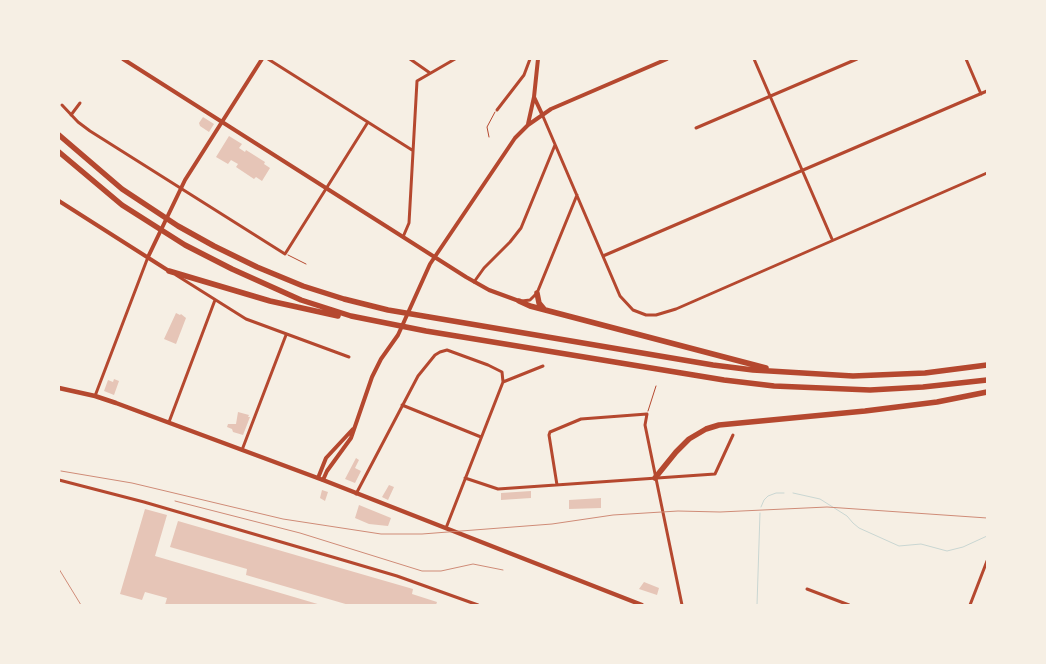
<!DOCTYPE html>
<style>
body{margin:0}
#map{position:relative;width:1046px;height:664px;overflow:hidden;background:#f6efe4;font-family:Ubuntu,sans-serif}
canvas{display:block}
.frame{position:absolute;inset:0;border:60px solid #f6efe4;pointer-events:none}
</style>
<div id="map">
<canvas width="1046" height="664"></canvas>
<div class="frame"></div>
</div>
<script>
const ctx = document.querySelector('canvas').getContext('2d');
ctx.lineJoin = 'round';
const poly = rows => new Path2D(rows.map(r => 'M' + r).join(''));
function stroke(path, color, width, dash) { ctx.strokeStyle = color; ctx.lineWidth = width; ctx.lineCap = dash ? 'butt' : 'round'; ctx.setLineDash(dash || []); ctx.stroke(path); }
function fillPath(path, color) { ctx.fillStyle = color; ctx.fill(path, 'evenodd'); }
stroke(poly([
 [793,493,820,499,847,516,853,523,859,528,899,546,921,544,947,551,963,547,987,536],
 [761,507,764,500,768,496,776,493,784,493],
 [757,605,760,513]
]), '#c9d6d2', 1);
fillPath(poly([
 [203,117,214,124,209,132,200,126,199,123],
 [229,136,242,144,239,148,245,152,246,150,265,162,264,164,270,168,262,181,256,177,254,179,236,167,238,164,231,160,228,164,216,157],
 [176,313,180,315,181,314,186,318,176,344,164,339],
 [114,379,119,381,114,395,104,391,108,380,113,382],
 [238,412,249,415,248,417,250,417,243,435,233,432,232,429,227,427,228,424,236,424],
 [356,458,359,460,355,468,361,471,355,483,345,479],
 [389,485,394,487,388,500,382,497],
 [322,490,328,492,325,501,320,498],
 [531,491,531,498,501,500,501,493],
 [601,498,601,508,569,509,569,500],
 [359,505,391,518,388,526,369,524,355,518],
 [145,509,167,515,155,556,321,605,165,605,167,598,145,592,142,600,120,594],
 [178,521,413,589,412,594,437,602,436,605,349,605,246,575,247,569,170,547],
 [644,582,659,588,657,595,639,589]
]), '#e6c5b7');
stroke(poly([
 [489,137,487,127,495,112],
 [288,255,306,264],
 [648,411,656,386]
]), '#b5482f', 1);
stroke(poly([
 [268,59,412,150],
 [410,59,430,73],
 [754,59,832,239],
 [966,59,981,94],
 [62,105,78,122,90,131,285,254,368,122],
 [497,110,524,75,530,59],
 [542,114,620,296,633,310,646,315,656,315,676,309,987,173],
 [71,115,80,103],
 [696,128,857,59],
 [403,237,409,223,417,81,455,59],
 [603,256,987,91],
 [176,275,246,319,349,357],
 [474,282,484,268,510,242,521,228,555,145],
 [522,301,530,300,537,293,577,195],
 [503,382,543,366],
 [95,396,148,257],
 [402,405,481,437],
 [169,422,215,300],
 [242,450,286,335],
 [465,478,498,489,715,474,733,435],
 [59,480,144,502,336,558,397,576,478,605],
 [557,485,549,435,550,432,581,419,647,414,645,425,682,605],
 [356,494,418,376,435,355,440,352,447,350,488,365,502,372,503,382,446,528],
 [807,589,849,605],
 [970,605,987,561]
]), '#b5482f', 3);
stroke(poly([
 [123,59,466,277,489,290,519,301],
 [538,59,534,97,542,114],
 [528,124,534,97],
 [59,201,169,271],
 [148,257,185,180,262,59],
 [318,478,326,458,353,429],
 [323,480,327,471,351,438,372,377,381,359,398,335,430,264,515,138,528,125,551,109,667,59]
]), '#b5482f', 4);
stroke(poly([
 [59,388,95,396,116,403,323,480,642,605]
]), '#b5482f', 4.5);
stroke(poly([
 [59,135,122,189,178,226,214,246,257,267,303,286,344,299,388,310,713,365,753,370,853,376,925,373,987,365],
 [59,152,122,205,185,245,232,269,301,300,351,316,426,331,724,380,774,386,870,390,923,387,987,380],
 [169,271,270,301,338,316],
 [537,293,539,303,544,309],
 [519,301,530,306,766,368],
 [655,478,676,452,689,439,706,429,719,425,865,411,937,402,987,392]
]), '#b5482f', 5.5);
stroke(poly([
 [61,471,132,483,283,519,381,534,422,534,552,524,613,515,678,511,720,512,827,507,987,518],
 [175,501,300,533,422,571,441,571,473,564,503,570],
 [59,569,81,605]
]), '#cf8b77', 1);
</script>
